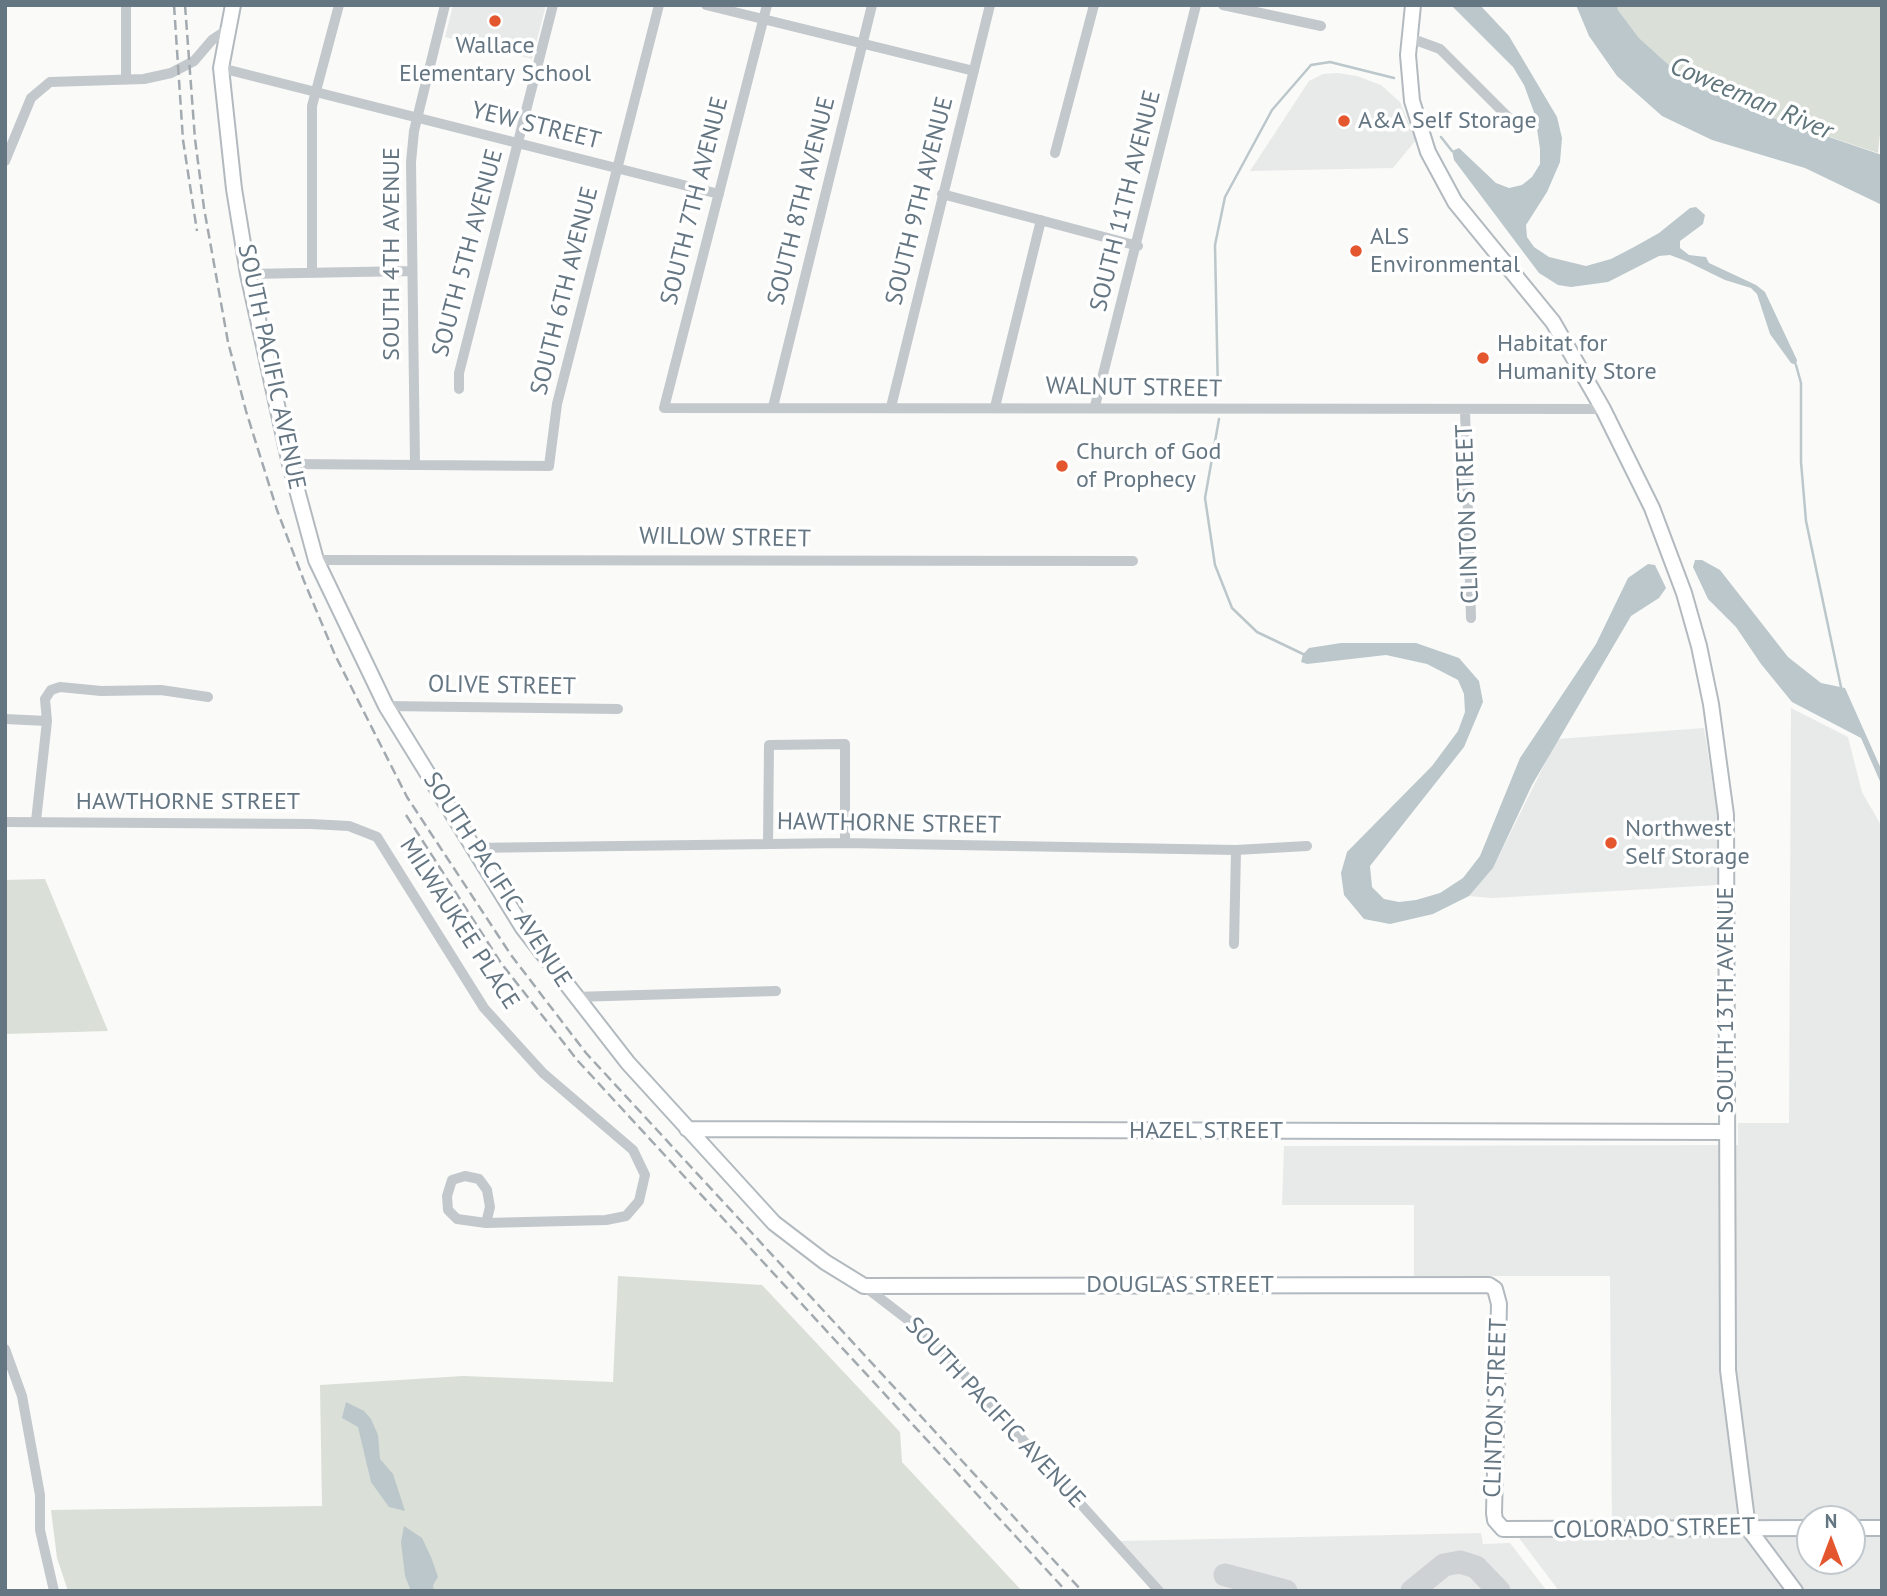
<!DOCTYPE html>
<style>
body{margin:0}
#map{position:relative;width:1887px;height:1596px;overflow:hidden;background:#fafaf8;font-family:"PT Sans",sans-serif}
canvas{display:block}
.frame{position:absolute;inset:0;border:7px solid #657683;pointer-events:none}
.north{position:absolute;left:1796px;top:1505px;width:70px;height:70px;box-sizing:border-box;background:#fff;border:2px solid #c1c8cd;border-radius:50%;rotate:0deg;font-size:19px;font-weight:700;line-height:28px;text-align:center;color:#657683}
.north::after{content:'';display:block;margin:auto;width:24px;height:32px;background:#e4572e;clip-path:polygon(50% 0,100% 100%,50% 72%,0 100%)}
</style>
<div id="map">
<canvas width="1887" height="1596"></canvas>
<div class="frame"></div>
<div class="north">N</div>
</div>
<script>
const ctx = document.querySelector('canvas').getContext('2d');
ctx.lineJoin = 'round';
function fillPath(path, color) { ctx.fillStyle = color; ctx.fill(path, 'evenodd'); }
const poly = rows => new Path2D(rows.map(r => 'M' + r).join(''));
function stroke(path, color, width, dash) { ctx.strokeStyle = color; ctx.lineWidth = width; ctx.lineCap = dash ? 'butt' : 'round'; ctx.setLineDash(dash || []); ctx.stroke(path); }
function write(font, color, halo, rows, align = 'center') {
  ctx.font = font + ' "PT Sans",sans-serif'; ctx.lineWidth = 7; ctx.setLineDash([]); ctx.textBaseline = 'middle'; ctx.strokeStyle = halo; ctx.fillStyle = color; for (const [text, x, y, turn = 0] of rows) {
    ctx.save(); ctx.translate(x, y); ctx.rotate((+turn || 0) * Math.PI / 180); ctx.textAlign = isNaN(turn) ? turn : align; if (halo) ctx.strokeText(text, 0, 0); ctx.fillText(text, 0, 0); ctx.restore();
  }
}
fillPath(poly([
 [453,5,546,5,532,59,445,37],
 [1338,73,1357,76,1381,85,1400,102,1416,140,1393,168,1250,171,1309,81,1323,74],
 [1791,708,1848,737,1862,792,1882,827,1882,1591,1559,1591,1516,1534,1612,1533,1610,1276,1414,1276,1414,1205,1282,1205,1284,1146,1738,1145,1738,1123,1789,1123],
 [1810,1519,1852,1519,1852,1561,1810,1561],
 [1704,728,1718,818,1718,885,1492,898,1469,896,1493,868,1557,739],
 [1481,1533,1483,1544,1510,1543,1547,1591,1165,1591,1120,1541]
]), '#e8e9e9');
fillPath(poly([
 [1617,5,1882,5,1882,114,1878,153,1770,117,1690,84,1639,38,1618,10],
 [45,879,108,1031,5,1034,5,880],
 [618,1276,762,1285,900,1432,902,1462,1022,1591,68,1591,57,1558,51,1510,322,1506,320,1385,463,1376,613,1382]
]), '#dadfd7');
fillPath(poly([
 [1451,5,1480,5,1509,36,1557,117,1562,138,1560,162,1547,192,1526,225,1527,237,1534,247,1549,257,1586,266,1611,259,1634,247,1659,233,1690,208,1696,207,1705,215,1703,224,1680,241,1680,248,1689,255,1706,257,1709,263,1756,285,1765,292,1797,360,1796,365,1791,363,1770,334,1757,294,1751,288,1725,280,1686,261,1670,255,1659,256,1608,282,1571,287,1558,285,1539,273,1454,160,1452,151,1459,148,1496,183,1509,188,1522,185,1532,177,1540,164,1540,149,1535,115,1524,85,1513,67],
 [1576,5,1617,5,1618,10,1639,38,1690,84,1770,117,1882,155,1882,205,1805,168,1712,140,1662,116,1617,76,1589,36],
 [1695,560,1702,560,1720,570,1788,657,1821,683,1845,688,1882,771,1882,786,1861,738,1792,702,1761,664,1736,627,1708,599,1693,567],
 [1648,564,1655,565,1666,588,1659,598,1631,616,1532,785,1493,868,1469,896,1433,914,1390,924,1364,919,1344,895,1341,873,1347,852,1432,766,1458,731,1465,712,1464,694,1458,680,1427,664,1386,655,1307,664,1301,662,1303,654,1309,648,1341,643,1416,643,1459,658,1479,681,1483,702,1464,747,1370,866,1372,887,1384,899,1399,902,1416,900,1440,893,1463,878,1480,856,1520,758,1596,644,1628,578],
 [346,1402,364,1411,371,1419,378,1435,380,1459,393,1474,405,1511,389,1507,371,1482,358,1427,342,1418],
 [404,1526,422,1538,431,1557,438,1577,433,1585,434,1591,411,1591,405,1576,401,1542]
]), '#bbc7cb');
stroke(poly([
 [1441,137,1452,151],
 [1796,365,1801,383,1801,462,1806,521,1841,687],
 [1218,395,1215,245,1225,197,1272,110,1311,65,1330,62,1394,78],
 [1219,419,1205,498,1215,565,1232,608,1257,632,1303,654]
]), '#bbc7cb', 2.5);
stroke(poly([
 [1225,1575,1286,1591],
 [1412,1591,1444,1565,1460,1562,1476,1567,1499,1591]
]), '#ced2d4', 23);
const secondary = poly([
 [233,5,221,68,234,189,248,274,290,464,316,560,386,706,523,928,628,1063,774,1223,825,1262,864,1286,1489,1285,1495,1289,1499,1304,1494,1513,1495,1520,1503,1529,1810,1528],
 [1413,5,1408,55,1412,101,1428,152,1455,202,1553,322,1603,409,1652,508,1684,593,1699,646,1711,704,1726,815,1728,1370,1748,1528,1795,1591],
 [687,1129,1725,1132],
 [1852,1528,1882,1528]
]);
stroke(secondary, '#b3babf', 18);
stroke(poly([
 [126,5,126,80],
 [706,5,974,71],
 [767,5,664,408,1603,409],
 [1223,5,1321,26],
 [1410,38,1440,49,1513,122],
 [221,68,719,194],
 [1055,153,1094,5],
 [5,161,31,98,50,82,144,79,171,73,194,61,212,40,227,30],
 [942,194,1138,246],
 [312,270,312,106,339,5],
 [248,274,410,271],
 [459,389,459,373,553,5],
 [1095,406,1196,5],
 [773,407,872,5],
 [891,407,990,5],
 [995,407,1041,220],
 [1465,410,1471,618],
 [290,464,549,466,557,404,659,5],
 [415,464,411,162,414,131,445,5],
 [316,560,1133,561],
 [386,706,618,709],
 [5,719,47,721],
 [36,821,47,721,45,699,51,690,60,687,101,691,161,690,208,697],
 [5,822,311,824,349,826,377,837,484,1008,543,1073,633,1150,645,1175,639,1201,626,1216,606,1220,486,1223,457,1219,448,1210,447,1196,452,1180,465,1176,479,1179,487,1190,490,1207,486,1223],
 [768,843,769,745,845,744,845,843],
 [471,848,845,843,1236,850,1307,846],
 [1234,944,1236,850],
 [574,997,776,991],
 [864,1286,916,1326,950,1359,1159,1591],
 [5,1349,22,1396,40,1495,40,1530,54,1591]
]), '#c3c8cc', 10);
stroke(secondary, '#fff', 14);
stroke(poly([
 [174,5,183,140,197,231],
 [185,5,195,139,204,208,228,342,246,411,277,510,304,581,335,655,407,797,511,955,586,1053,1082,1591],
 [406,815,501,963,578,1061,1066,1591]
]), '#a2aab0', 2.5, [10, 5]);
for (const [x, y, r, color] of [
 [495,21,7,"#e4572e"],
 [1344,121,7,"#e4572e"],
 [1356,251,7,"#e4572e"],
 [1483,358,7,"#e4572e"],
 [1062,466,7,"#e4572e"],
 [1611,843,7,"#e4572e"]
]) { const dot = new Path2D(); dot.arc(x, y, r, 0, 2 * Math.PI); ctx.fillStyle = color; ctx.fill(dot); stroke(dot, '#fff', 2.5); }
write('24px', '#657683', '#fff', [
 ["Wallace",495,46,"center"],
 ["Elementary School",495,74,"center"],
 ["A&A Self Storage",1358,121],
 ["ALS",1370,237],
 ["Environmental",1370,265],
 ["Habitat for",1497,344],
 ["Humanity Store",1497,372],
 ["Church of God",1076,452],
 ["of Prophecy",1076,480],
 ["Northwest",1625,829],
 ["Self Storage",1625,857]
], 'left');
write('24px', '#657683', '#fff', [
 ["YEW STREET",536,126,14],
 ["SOUTH 7TH AVENUE",695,201,-76],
 ["SOUTH 8TH AVENUE",802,201,-76],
 ["SOUTH 9TH AVENUE",920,201,-76],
 ["SOUTH 11TH AVENUE",1126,201,-76],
 ["SOUTH 5TH AVENUE",468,253,-75],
 ["SOUTH 4TH AVENUE",392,254,-90],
 ["SOUTH 6TH AVENUE",565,291,-76],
 ["SOUTH PACIFIC AVENUE",271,367,78],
 ["WALNUT STREET",1134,388,1],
 ["CLINTON STREET",1468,514,-92],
 ["WILLOW STREET",725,538,1],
 ["OLIVE STREET",502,686,1],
 ["HAWTHORNE STREET",188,802],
 ["HAWTHORNE STREET",889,824,1],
 ["SOUTH PACIFIC AVENUE",497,880,57],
 ["MILWAUKEE PLACE",459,924,57],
 ["SOUTH 13TH AVENUE",1726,1000,-90],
 ["HAZEL STREET",1206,1131],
 ["DOUGLAS STREET",1180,1285],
 ["CLINTON STREET",1496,1408,-88],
 ["SOUTH PACIFIC AVENUE",995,1413,47],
 ["COLORADO STREET",1654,1529,-1]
]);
write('italic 26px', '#60757c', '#fff', [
 ["Coweeman River",1751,99,23]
]);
</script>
